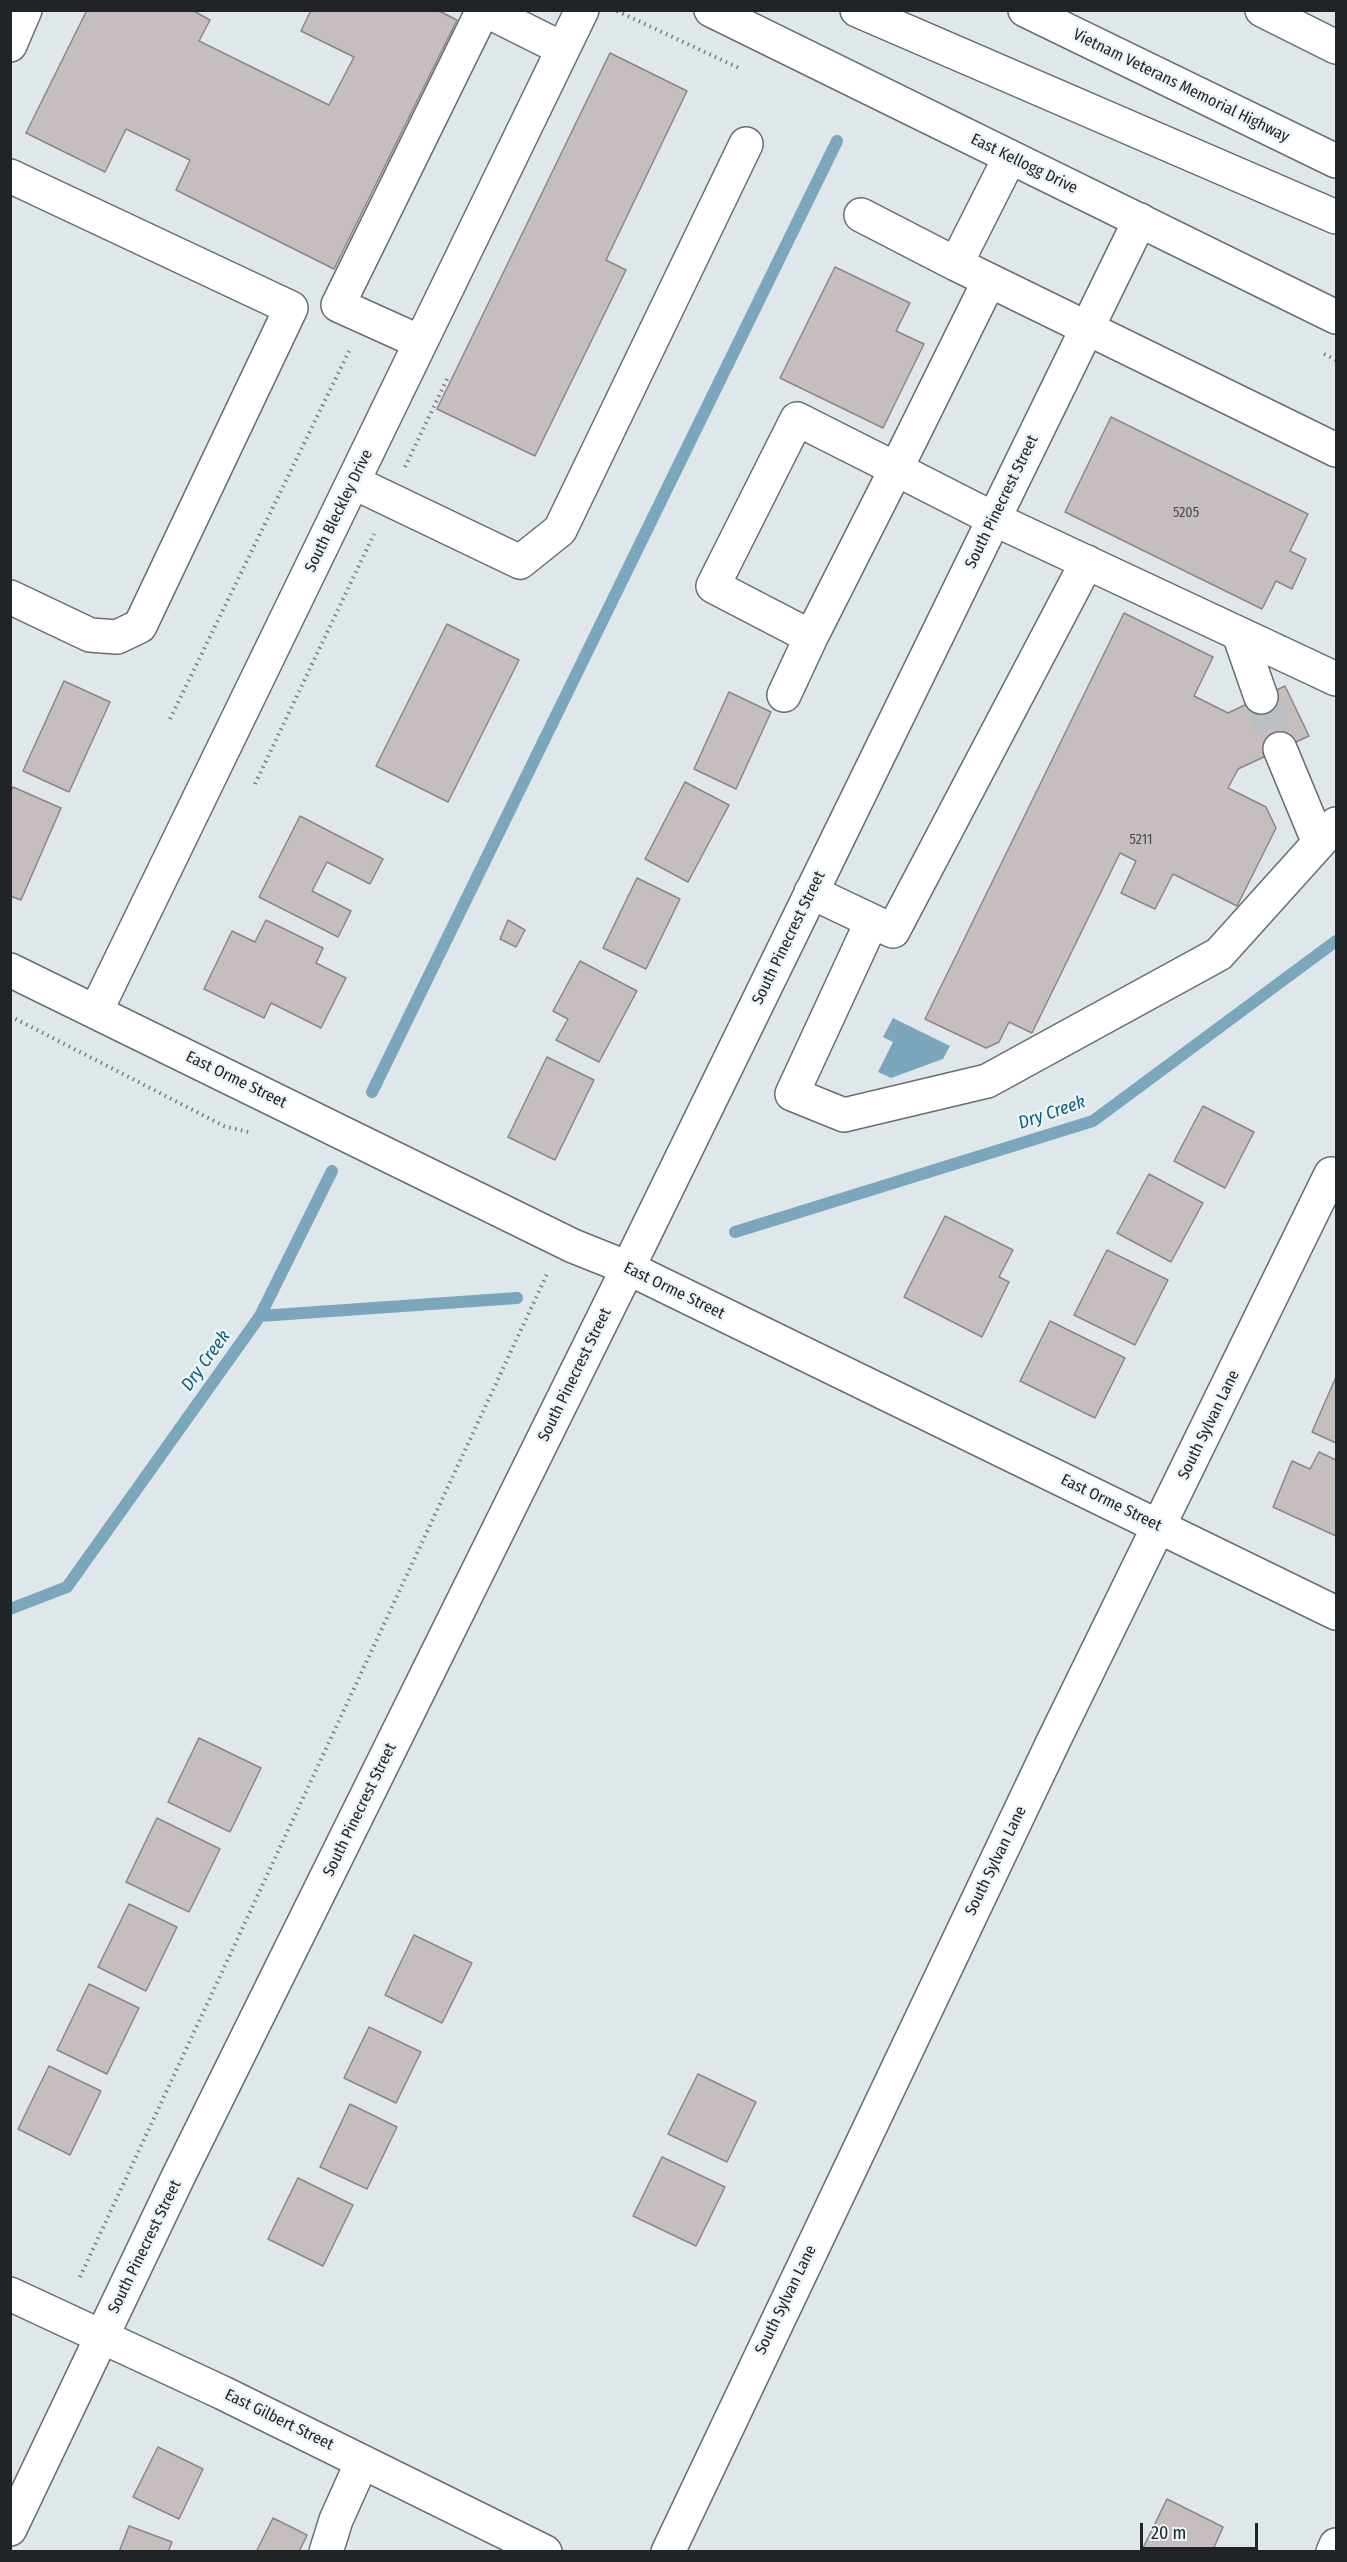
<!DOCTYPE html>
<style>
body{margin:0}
#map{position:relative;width:1347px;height:2562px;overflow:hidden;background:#dfe7eb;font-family:"Fira Sans Condensed",sans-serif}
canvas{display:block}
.frame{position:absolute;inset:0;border:12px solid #212426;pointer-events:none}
.scale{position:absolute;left:1140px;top:2523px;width:118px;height:27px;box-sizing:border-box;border:3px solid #212426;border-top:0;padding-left:8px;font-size:18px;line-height:21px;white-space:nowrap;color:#212426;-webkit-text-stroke:4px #ecf4f8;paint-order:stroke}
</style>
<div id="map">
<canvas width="1347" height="2562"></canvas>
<div class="frame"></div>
<div class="scale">20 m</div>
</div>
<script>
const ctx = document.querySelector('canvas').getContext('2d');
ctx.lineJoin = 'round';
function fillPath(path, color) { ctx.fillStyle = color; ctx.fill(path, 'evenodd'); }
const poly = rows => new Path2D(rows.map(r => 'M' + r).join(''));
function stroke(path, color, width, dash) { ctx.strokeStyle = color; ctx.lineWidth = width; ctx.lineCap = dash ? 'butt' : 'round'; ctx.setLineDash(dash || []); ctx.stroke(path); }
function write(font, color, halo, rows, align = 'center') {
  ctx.font = font + ' "Fira Sans Condensed",sans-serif'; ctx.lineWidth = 5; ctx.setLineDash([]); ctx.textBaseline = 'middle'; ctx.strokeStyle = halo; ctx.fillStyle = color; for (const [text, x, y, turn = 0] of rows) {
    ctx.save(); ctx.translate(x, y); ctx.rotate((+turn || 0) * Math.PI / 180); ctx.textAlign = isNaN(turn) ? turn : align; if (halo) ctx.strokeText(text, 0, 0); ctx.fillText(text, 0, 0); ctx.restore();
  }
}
fillPath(poly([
 [893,1018,950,1046,943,1059,891,1078,878,1072,893,1042,883,1037]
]), '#7ba6bc');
stroke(poly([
 [372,1092,837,141],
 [735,1232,1093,1121,1336,941],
 [260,1316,517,1298],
 [10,1609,67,1587,260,1316,332,1171]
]), '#7ba6bc', 12);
const building = poly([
 [87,10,192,10,210,20,199,41,329,105,354,57,301,31,311,10,437,10,457,20,334,269,176,190,190,160,126,129,105,172,26,133,87,10],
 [610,53,687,91,606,260,626,270,535,456,437,409,610,53],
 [835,267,910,303,896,331,924,344,883,428,780,378,835,267],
 [1111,417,1308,514,1290,551,1306,559,1292,589,1276,581,1262,609,1065,512,1111,417],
 [1124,613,1213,657,1194,696,1228,713,1285,686,1309,736,1238,769,1228,788,1266,807,1276,828,1237,906,1173,874,1155,909,1121,893,1136,861,1120,853,1032,1033,1009,1022,999,1042,986,1048,925,1019,1124,613],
 [447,624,519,660,448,802,376,766,447,624],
 [64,681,110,702,69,792,23,771,64,681],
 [729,692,771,712,736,789,694,769,729,692],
 [685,782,729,805,688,882,645,859,685,782],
 [13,787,61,808,21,900,10,896,10,792,13,787],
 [300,816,383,859,370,884,327,862,312,891,351,911,338,937,259,897,300,816],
 [637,878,680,899,646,969,603,948,637,878],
 [266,920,323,948,316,963,346,978,321,1028,271,1003,264,1018,204,989,232,931,255,942,266,920],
 [508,920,525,930,516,947,500,939,508,920],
 [580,961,637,991,599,1062,556,1040,568,1019,553,1011,580,961],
 [547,1057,594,1080,555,1160,508,1137,547,1057],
 [1203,1106,1254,1132,1225,1188,1174,1161,1203,1106],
 [1149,1174,1203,1203,1171,1262,1117,1233,1149,1174],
 [945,1216,1013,1250,999,1277,1009,1282,982,1337,904,1297,945,1216],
 [1107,1250,1168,1280,1135,1345,1074,1315,1107,1250],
 [1050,1321,1125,1358,1095,1418,1020,1381,1050,1321],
 [1336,1377,1336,1443,1312,1432,1336,1377],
 [1319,1452,1336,1460,1336,1536,1273,1507,1292,1461,1310,1469,1319,1452],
 [199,1738,261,1768,230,1832,168,1802,199,1738],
 [157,1818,220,1849,189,1912,126,1882,157,1818],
 [129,1904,177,1927,146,1991,98,1967,129,1904],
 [414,1935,472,1963,442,2023,385,1995,414,1935],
 [89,1984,139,2008,107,2074,57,2050,89,1984],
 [369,2027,421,2052,396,2103,344,2078,369,2027],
 [49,2066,101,2091,70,2155,18,2129,49,2066],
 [698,2074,756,2102,727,2162,668,2134,698,2074],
 [350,2104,397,2127,367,2189,320,2167,350,2104],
 [662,2157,725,2187,696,2246,633,2216,662,2157],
 [298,2178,353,2205,323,2266,268,2239,298,2178],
 [158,2447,203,2469,179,2519,133,2497,158,2447],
 [1167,2499,1223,2527,1212,2552,1141,2552,1167,2499],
 [273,2518,307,2535,299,2552,256,2552,273,2518],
 [129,2526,172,2542,168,2552,119,2552,129,2526]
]);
fillPath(building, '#c6bdbf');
stroke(building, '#8d8587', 1.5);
stroke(poly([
 [1261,697,1280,749]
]), '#b9c0c4', 33, [33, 16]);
const minor = poly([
 [485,10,563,49],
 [10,45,25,10],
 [10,176,291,308,140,626,117,637,90,635,10,597],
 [861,215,956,264,1010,157],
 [956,264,1336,450],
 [989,281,896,469,811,637,713,586,797,419,896,469,994,519,1336,679],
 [420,342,338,305,483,10],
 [353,482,520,562,560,530,746,144],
 [1239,634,1261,697],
 [784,695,811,637],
 [1280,749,1319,843],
 [811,892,893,931,1087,562],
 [872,921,792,1094,844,1115,987,1081,1219,954,1336,824],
 [10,970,573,1246,628,1268,1336,1613],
 [96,1011,582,10],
 [10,2294,223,2393,545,2552],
 [10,2529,179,2175,628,1268,1140,220],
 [326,2552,336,2520,362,2462],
 [668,2552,1053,1742,1331,1174],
 [1333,2552,1336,2545]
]);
const major = poly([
 [711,10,1336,317]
]);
const highway = poly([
 [857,10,1336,217],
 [1025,10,1336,161],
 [1262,10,1336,47]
]);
stroke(minor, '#676e72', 36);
stroke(major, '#676e72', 36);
stroke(highway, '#676e72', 36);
stroke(poly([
 [617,11,741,69],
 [1324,354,1336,360],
 [405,467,447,379],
 [170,719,349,351],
 [255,784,374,534],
 [10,1016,224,1126,252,1133],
 [80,2277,547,1274]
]), '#787d80', 4, [1.5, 4.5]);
stroke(minor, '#fff', 33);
stroke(major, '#fff', 33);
stroke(highway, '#fff', 33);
write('14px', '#4a4a4c', null, [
 ["5205",1186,513],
 ["5211",1141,840]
]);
write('16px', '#212426', '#ecf4f8', [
 ["Vietnam Veterans Memorial Highway",1181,86,26],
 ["East Kellogg Drive",1024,164,26],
 ["South Pinecrest Street",1002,502,-64],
 ["South Bleckley Drive",339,511,-64],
 ["South Pinecrest Street",789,938,-64],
 ["East Orme Street",236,1080,26],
 ["East Orme Street",674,1291,26],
 ["South Pinecrest Street",575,1375,-64],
 ["South Sylvan Lane",1209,1425,-64],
 ["East Orme Street",1111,1503,26],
 ["South Pinecrest Street",360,1810,-64],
 ["South Sylvan Lane",996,1861,-64],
 ["South Pinecrest Street",145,2247,-64],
 ["South Sylvan Lane",786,2300,-64],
 ["East Gilbert Street",279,2420,26]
]);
write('italic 18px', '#0a5d7b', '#ecf4f8', [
 ["Dry Creek",1052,1113,-19],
 ["Dry Creek",206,1361,-54]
]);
</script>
